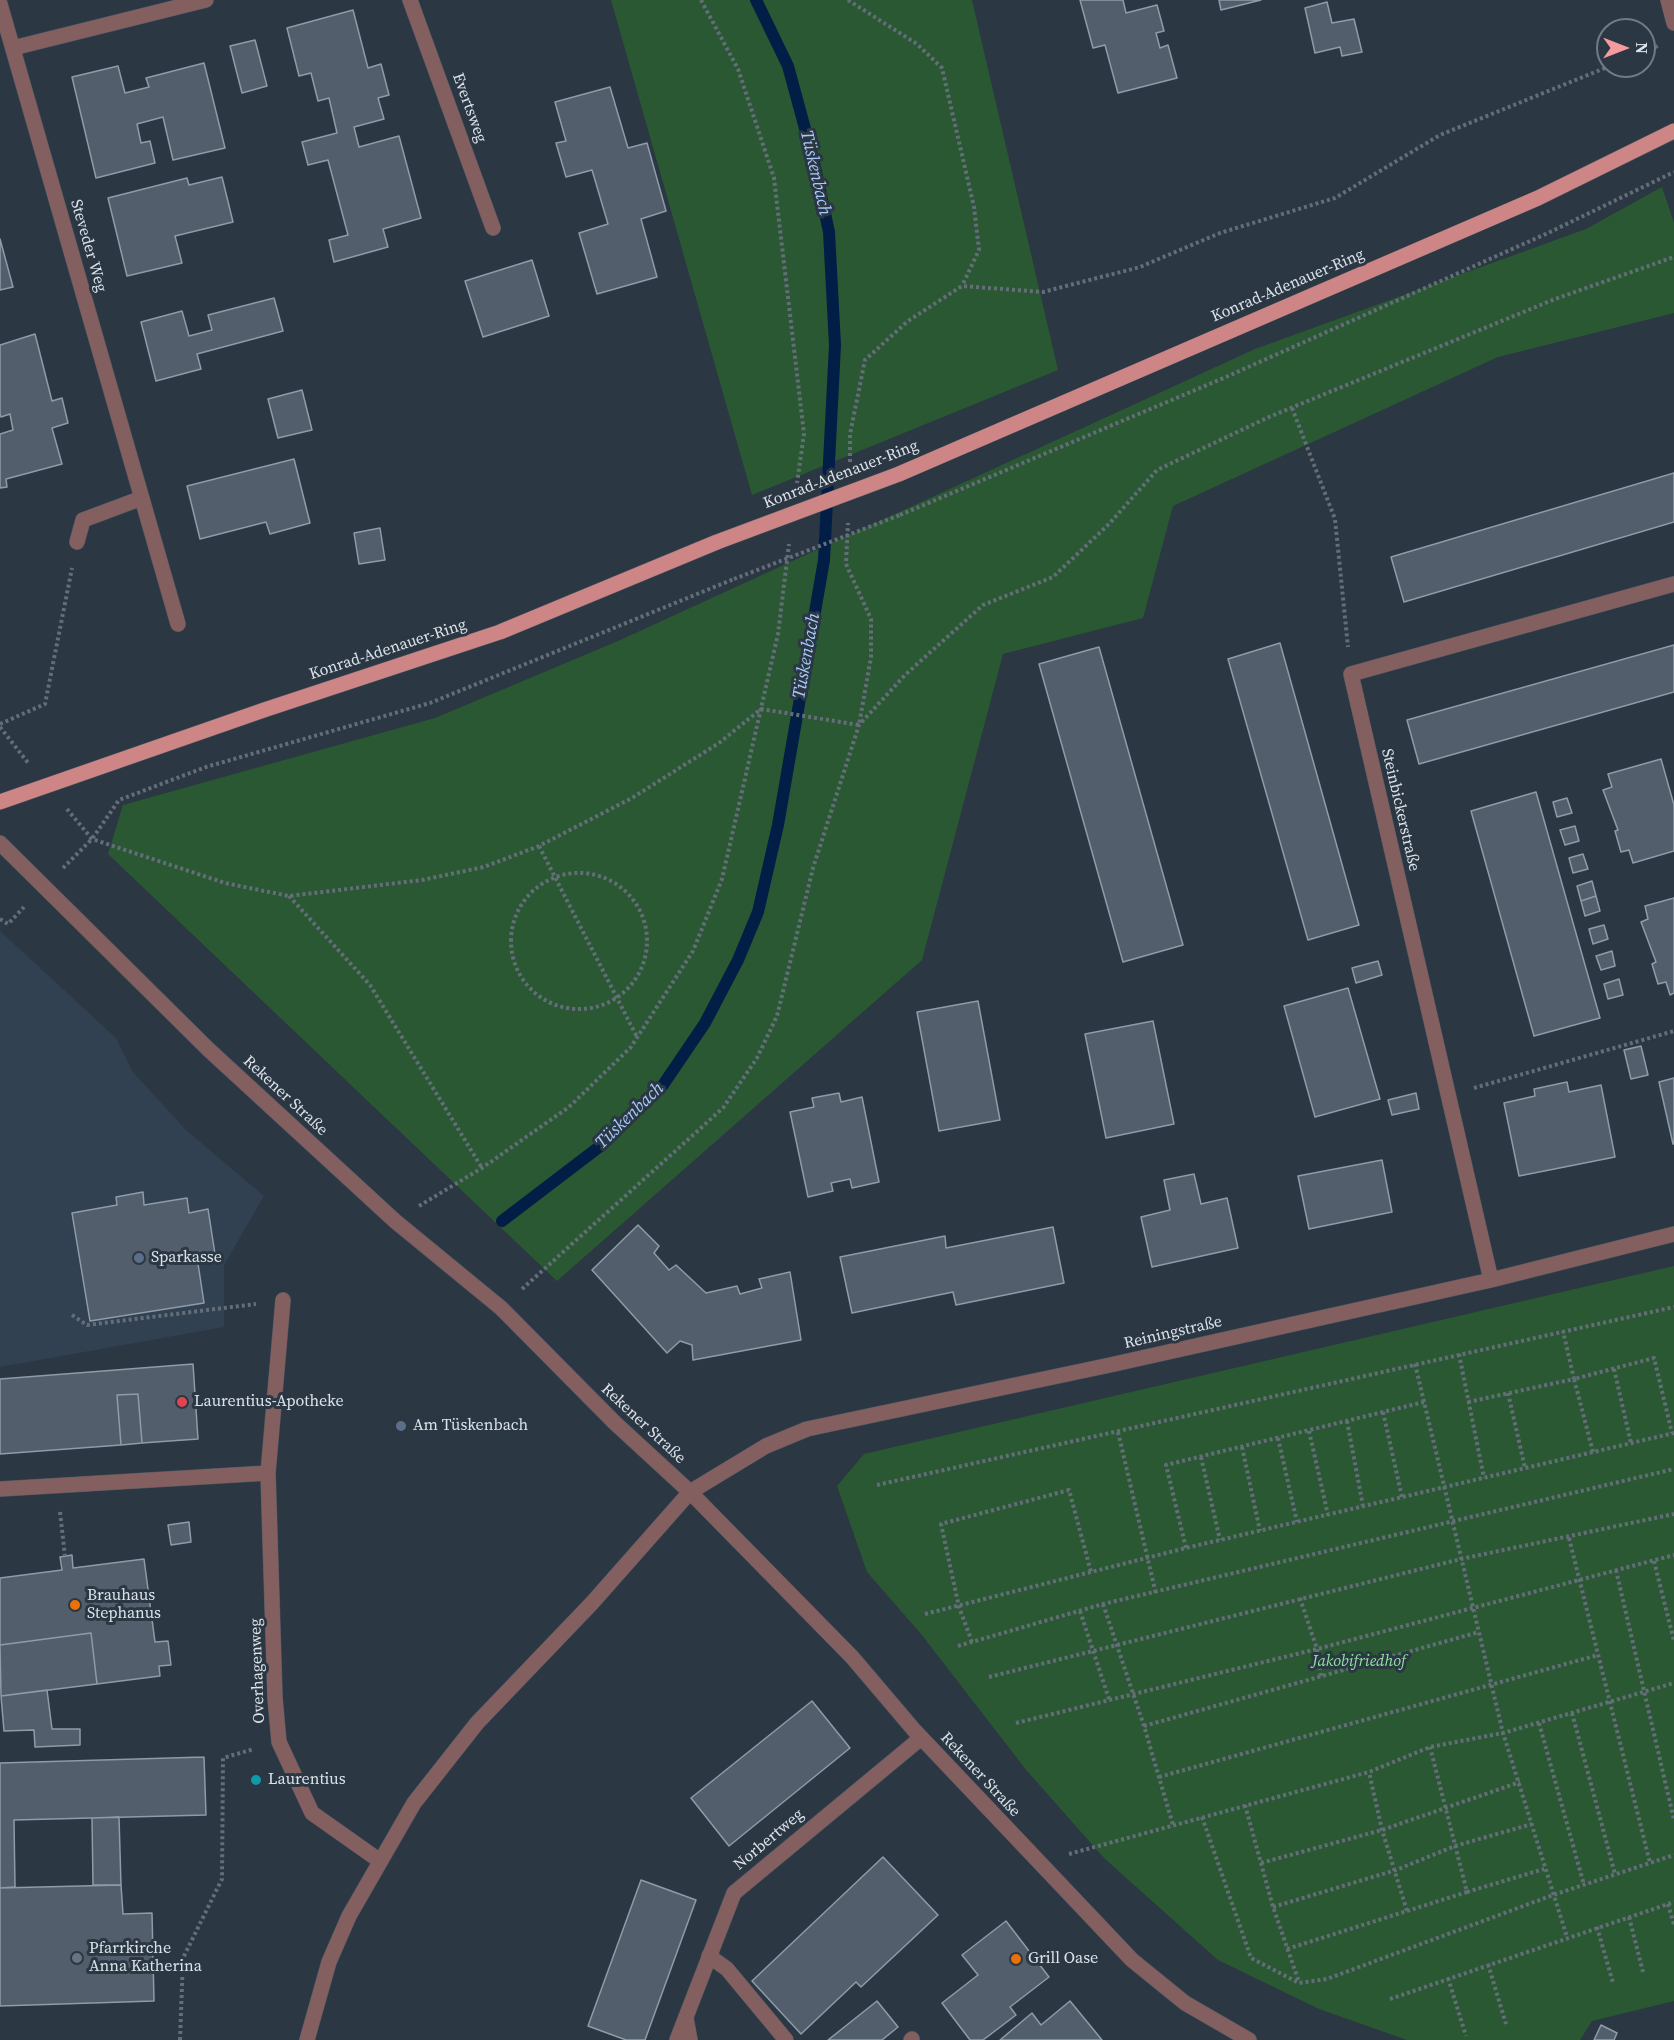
<!DOCTYPE html>
<meta charset="utf-8">
<style>
body{margin:0}
#map{position:relative;width:1674px;height:2040px;overflow:hidden;background:#2b3743;font-family:"Source Serif 4",serif}
canvas{display:block}
.north{position:absolute;left:1596px;top:18px;width:60px;height:60px;box-sizing:border-box;background:#2b3743;border:2px solid #717b86;border-radius:50%;rotate:90deg;font-size:16px;font-weight:700;line-height:24px;text-align:center;color:#dbe2ea}
.north::after{content:'';display:block;margin:auto;width:21px;height:27px;background:#f59b9e;clip-path:polygon(50% 0,100% 100%,50% 72%,0 100%)}
</style>
<div id="map">
<canvas width="1674" height="2040"></canvas>
<div class="north">N</div>
</div>
<script>
const ctx = document.querySelector('canvas').getContext('2d');
ctx.lineJoin = 'round';
function fillPath(path, color) { ctx.fillStyle = color; ctx.fill(path, 'evenodd'); }
const poly = rows => new Path2D(rows.map(r => 'M' + r).join(''));
function stroke(path, color, width, dash) { ctx.strokeStyle = color; ctx.lineWidth = width; ctx.lineCap = dash ? 'butt' : 'round'; ctx.setLineDash(dash || []); ctx.stroke(path); }
function write(font, color, halo, rows, align = 'center') {
  ctx.font = font + ' "Source Serif 4",serif'; ctx.lineWidth = 6; ctx.setLineDash([]); ctx.textBaseline = 'middle'; ctx.strokeStyle = halo; ctx.fillStyle = color; for (const [text, x, y, turn = 0] of rows) {
    ctx.save(); ctx.translate(x, y); ctx.rotate((+turn || 0) * Math.PI / 180); ctx.textAlign = isNaN(turn) ? turn : align; if (halo) ctx.strokeText(text, 0, 0); ctx.fillText(text, 0, 0); ctx.restore();
  }
}
fillPath(poly([
 [0,931,116,1038,133,1072,187,1131,264,1196,224,1265,224,1327,0,1367]
]), '#314152');
fillPath(poly([
 [611,0,972,0,1058,370,752,495],
 [1662,187,1674,223,1674,313,1498,357,1173,506,1143,618,1003,654,922,960,557,1281,108,854,123,805,435,718,618,641,1255,349,1586,229],
 [1674,1266,1674,2001,1592,2021,1580,2040,1407,2040,1319,2009,1218,1960,1105,1859,1027,1771,921,1634,867,1572,837,1486,864,1454]
]), '#2a5833');
stroke(poly([
 [502,1221,603,1144,663,1085,705,1023,738,960,758,912,778,825,824,560,835,345,829,232,813,158,788,66,756,0]
]), '#021e47', 12);
const building = poly([
 [1080,0,1123,0,1126,13,1157,5,1164,31,1156,33,1160,48,1168,45,1177,78,1118,93,1105,45,1093,48,1080,0],
 [1219,0,1261,0,1221,10,1219,0],
 [1327,2,1332,23,1354,19,1362,52,1342,56,1340,47,1315,53,1305,8,1327,2],
 [353,10,368,68,381,64,389,95,378,98,384,119,354,127,359,147,399,136,421,218,383,229,388,247,334,262,329,240,348,235,328,160,308,165,302,142,337,133,329,98,318,101,311,73,299,76,287,28,353,10],
 [255,40,267,86,242,93,230,46,255,40],
 [204,63,225,148,173,160,163,117,137,124,141,143,150,141,155,163,96,178,72,77,118,66,125,93,149,87,146,78,204,63],
 [610,87,628,148,647,143,666,211,641,219,657,277,597,294,579,233,608,224,592,170,566,177,556,143,566,141,555,102,610,87],
 [222,177,233,222,175,236,182,263,127,276,108,198,187,178,189,185,222,177],
 [0,239,13,287,0,290,0,239],
 [532,260,549,316,483,337,465,281,532,260],
 [274,298,283,331,197,354,201,369,156,381,141,322,182,311,189,336,212,330,208,315,274,298],
 [35,334,52,401,62,398,68,423,52,428,62,464,6,479,7,487,0,488,0,434,13,430,10,414,1,417,0,414,0,345,35,334],
 [302,390,312,430,278,438,268,399,302,390],
 [294,459,310,523,270,534,266,522,200,539,187,486,294,459],
 [1674,473,1674,522,1404,602,1391,557,1674,473],
 [380,528,385,560,359,564,354,533,380,528],
 [1280,643,1359,925,1308,940,1228,659,1280,643],
 [1674,645,1674,692,1419,764,1407,720,1674,645],
 [1099,647,1183,945,1123,962,1039,664,1099,647],
 [1661,759,1674,805,1674,851,1633,863,1629,850,1621,852,1615,831,1618,830,1603,790,1612,787,1608,774,1661,759],
 [1536,792,1600,1018,1534,1036,1471,811,1536,792],
 [1567,798,1572,813,1557,817,1553,802,1567,798],
 [1575,826,1579,841,1565,845,1560,830,1575,826],
 [1583,854,1588,869,1573,873,1569,858,1583,854],
 [1592,881,1596,896,1581,901,1577,886,1592,881],
 [1596,896,1600,911,1585,916,1581,901,1596,896],
 [1674,898,1674,993,1670,995,1666,982,1658,984,1652,964,1656,962,1641,922,1648,919,1645,906,1674,898],
 [1604,925,1608,939,1593,944,1589,929,1604,925],
 [1612,951,1615,966,1601,970,1596,956,1612,951],
 [1378,961,1382,975,1356,983,1352,968,1378,961],
 [1619,979,1623,995,1608,999,1604,984,1619,979],
 [1348,988,1380,1099,1315,1117,1284,1006,1348,988],
 [978,1001,1000,1120,939,1131,917,1012,978,1001],
 [1153,1021,1174,1124,1106,1138,1085,1034,1153,1021],
 [1641,1046,1648,1075,1631,1079,1624,1050,1641,1046],
 [1674,1078,1674,1144,1673,1144,1659,1082,1674,1078],
 [1567,1082,1569,1092,1601,1085,1615,1157,1519,1176,1504,1103,1535,1096,1534,1089,1567,1082],
 [839,1093,841,1102,862,1097,879,1182,852,1188,850,1179,831,1183,833,1191,808,1197,790,1112,814,1107,812,1098,839,1093],
 [1416,1093,1419,1109,1392,1115,1388,1100,1416,1093],
 [1382,1160,1392,1212,1309,1229,1298,1176,1382,1160],
 [1194,1174,1201,1204,1227,1198,1238,1248,1152,1267,1141,1217,1170,1210,1164,1180,1194,1174],
 [143,1192,144,1205,187,1198,189,1213,208,1209,215,1254,197,1257,204,1303,90,1321,72,1213,117,1205,116,1197,143,1192],
 [638,1225,659,1246,654,1253,669,1270,676,1265,706,1293,737,1286,740,1294,762,1288,759,1279,790,1272,801,1340,693,1360,692,1345,680,1341,667,1353,592,1270,638,1225],
 [1053,1227,1064,1283,956,1305,953,1292,852,1313,840,1257,945,1236,946,1248,1053,1227],
 [193,1364,198,1439,142,1443,138,1394,117,1395,121,1445,0,1454,0,1379,193,1364],
 [138,1394,142,1443,121,1445,117,1395,138,1394],
 [189,1522,191,1542,171,1545,168,1525,189,1522],
 [72,1555,73,1568,144,1559,155,1642,168,1641,171,1665,159,1666,160,1676,97,1684,91,1633,0,1645,0,1578,62,1570,60,1557,72,1555],
 [91,1633,97,1684,1,1696,0,1645,91,1633],
 [47,1690,52,1729,80,1729,80,1745,35,1747,34,1730,4,1731,1,1696,47,1690],
 [812,1701,850,1748,729,1846,691,1798,812,1701],
 [204,1757,206,1815,14,1820,15,1887,0,1888,0,1763,204,1757],
 [119,1817,121,1885,93,1885,92,1818,119,1817],
 [883,1857,938,1915,861,1987,856,1982,801,2034,752,1981,883,1857],
 [641,1880,696,1900,645,2040,626,2040,588,2026,641,1880],
 [121,1885,123,1914,152,1913,154,2001,0,2006,0,1888,121,1885],
 [1006,1921,1049,1977,1010,2007,1016,2015,983,2040,970,2040,942,2003,978,1975,962,1955,1006,1921],
 [877,2001,898,2027,882,2040,828,2040,877,2001],
 [1070,2001,1102,2040,1000,2040,1032,2013,1041,2025,1070,2001],
 [1601,2025,1617,2033,1614,2040,1594,2040,1601,2025]
]);
fillPath(building, '#525e6b');
stroke(building, '#8e9caa', 1.5);
const service = poly([
 [709,1956,727,1969,786,2040],
 [686,2018,690,2040],
 [911,2040,912,2039]
]);
const minor = poly([
 [410,0,493,228],
 [1668,0,1674,23],
 [0,4,178,624],
 [13,48,206,0],
 [77,542,83,520,142,498],
 [0,843,208,1049,395,1221,501,1308,615,1423,690,1492,852,1657,914,1730,1132,1960,1185,2003,1249,2040],
 [1491,1280,1351,674,1674,584],
 [283,1300,268,1473,275,1698,279,1742,312,1813,380,1861],
 [0,1489,268,1473],
 [307,2040,329,1962,349,1916,414,1803,477,1723,592,1603,690,1492,766,1446,807,1429,1110,1365,1491,1280,1674,1234],
 [677,2040,734,1893,921,1738]
]);
const primary = poly([
 [899,474,1538,198,1674,131],
 [0,802,264,710,500,632,717,542]
]);
stroke(service, '#4b5661', 16);
stroke(minor, '#4b5661', 16);
stroke(primary, '#4b5661', 16);
stroke(poly([
 [701,0,738,69,774,178,804,434,797,483],
 [848,0,917,44,942,68,974,207,979,250,962,286],
 [1644,52,1660,45],
 [1292,408,1335,519,1348,647],
 [850,462,850,434,865,360,908,321,962,286,1043,292,1140,267,1220,233,1335,198,1440,135,1610,66],
 [900,515,1226,377,1548,233,1674,172],
 [0,724,45,704,72,568],
 [0,727,29,764],
 [67,809,92,839,225,883,289,896,422,880,484,867,539,846,632,798,719,743,761,709,859,725,871,657,871,619,846,564,848,523],
 [539,846,637,1037],
 [63,868,92,839,119,800,206,767,430,703,734,579],
 '511 941a68 68 0 1 1 136 0a68 68 0 1 1-136 0Z',
 [289,896,370,985,482,1168],
 [0,919,8,924,24,907],
 [1474,1088,1674,1031],
 [419,1206,482,1168,569,1107,631,1047,693,951,722,879,778,634,789,544],
 [522,1289,723,1108,757,1058,777,1016,813,868,859,725,905,675,983,605,1053,577,1109,524,1157,470,1269,417,1555,299,1674,257],
 [72,1315,87,1325,256,1304],
 [1459,1354,1484,1478],
 [1415,1364,1503,1733,1567,1937],
 [1614,1369,1631,1443],
 [1508,1393,1525,1468],
 [1468,1402,1574,1379,1563,1331],
 [1383,1412,1402,1497],
 [1347,1421,1363,1506],
 [1309,1431,1328,1515],
 [1118,1432,1156,1594],
 [1278,1438,1297,1522],
 [1242,1447,1260,1531],
 [1593,1452,1574,1379,1654,1358,1672,1433],
 [1201,1457,1220,1540],
 [877,1485,1674,1307],
 [60,1512,65,1556],
 [1569,1538,1650,1863],
 [1186,1548,1166,1465,1424,1402],
 [1654,1561,1674,1641],
 [1616,1570,1674,1820],
 [1300,1598,1317,1649,1321,1677],
 [1103,1604,1144,1726,1173,1825],
 [1080,1611,1109,1699],
 [925,1614,1186,1548,1674,1433],
 [972,1642,959,1607,941,1524,1069,1490,1091,1572],
 [958,1646,1103,1604,1674,1469],
 [989,1677,1461,1559,1674,1514],
 [1572,1713,1615,1874],
 [1016,1723,1317,1649,1674,1555],
 [1539,1723,1584,1885],
 [1144,1726,1479,1632],
 [1159,1777,1598,1655],
 [1245,1805,1273,1907,1299,1982],
 [1202,1817,1251,1958,1299,1983,1327,1979,1553,1895,1674,1855],
 [1069,1854,1369,1772,1430,1747,1503,1733,1674,1683],
 [1261,1863,1382,1830,1520,1782],
 [1467,1892,1544,1869],
 [1668,1904,1674,1925],
 [1273,1907,1396,1870,1455,1846,1532,1824],
 [1407,1911,1467,1892,1430,1747],
 [1629,1917,1643,1972],
 [1597,1927,1613,1983],
 [1287,1949,1407,1911,1382,1830,1369,1772],
 [1488,1964,1506,2024],
 [1448,1978,1466,2036],
 [1390,1999,1674,1902],
 [180,2040,183,1958,222,1879,223,1758,254,1749]
]), '#646e79', 4, [3, 3]);
stroke(service, '#835f5f', 15);
stroke(minor, '#835f5f', 15);
stroke(primary, '#cd8586', 15);
const primaryBridge = poly([
 [717,542,899,474]
]);
stroke(primaryBridge, '#4b5661', 16, []);
stroke(poly([
 [734,579,900,515]
]), '#646e79', 4, [3, 3]);
stroke(primaryBridge, '#cd8586', 15);
for (const [x, y, r, color] of [
 [139,1258,6,"#5c6f8a"],
 [182,1402,6,"#e0444e"],
 [401,1426,6,"#5c6f8a"],
 [75,1605,6,"#e8710a"],
 [256,1780,6,"#0f9aa8"],
 [77,1958,6,"#6b7280"],
 [1016,1959,6,"#e8710a"]
]) { const dot = new Path2D(); dot.arc(x, y, r, 0, 2 * Math.PI); ctx.fillStyle = color; ctx.fill(dot); stroke(dot, '#2b3743', 2); }
write('16px', '#dbe2ea', '#2b3743', [
 ["Evertsweg",469,108,70],
 ["Steveder Weg",88,246,74],
 ["Konrad-Adenauer-Ring",1288,286,-23],
 ["Konrad-Adenauer-Ring",841,475,-21],
 ["Konrad-Adenauer-Ring",388,650,-18],
 ["Steinbickerstraße",1400,810,77],
 ["Rekener Straße",285,1096,43],
 ["Reiningstraße",1173,1333,-13],
 ["Rekener Straße",643,1424,43],
 ["Overhagenweg",258,1671,-92],
 ["Rekener Straße",980,1775,47],
 ["Norbertweg",769,1840,-40]
]);
write('16px', '#dbe2ea', '#2b3743', [
 ["Sparkasse",151,1258],
 ["Laurentius-Apotheke",194,1402],
 ["Am Tüskenbach",413,1426],
 ["Brauhaus",87,1596],
 ["Stephanus",87,1614],
 ["Laurentius",268,1780],
 ["Pfarrkirche",89,1949],
 ["Anna Katherina",89,1967],
 ["Grill Oase",1028,1959]
], 'left');
write('italic 16px', '#8de69c', '#2b3743', [
 ["Jakobifriedhof",1359,1662]
]);
write('italic 18px', '#a8cbfd', '#2b3743', [
 ["Tüskenbach",815,173,77],
 ["Tüskenbach",807,656,-80],
 ["Tüskenbach",630,1116,-44]
]);
</script>
